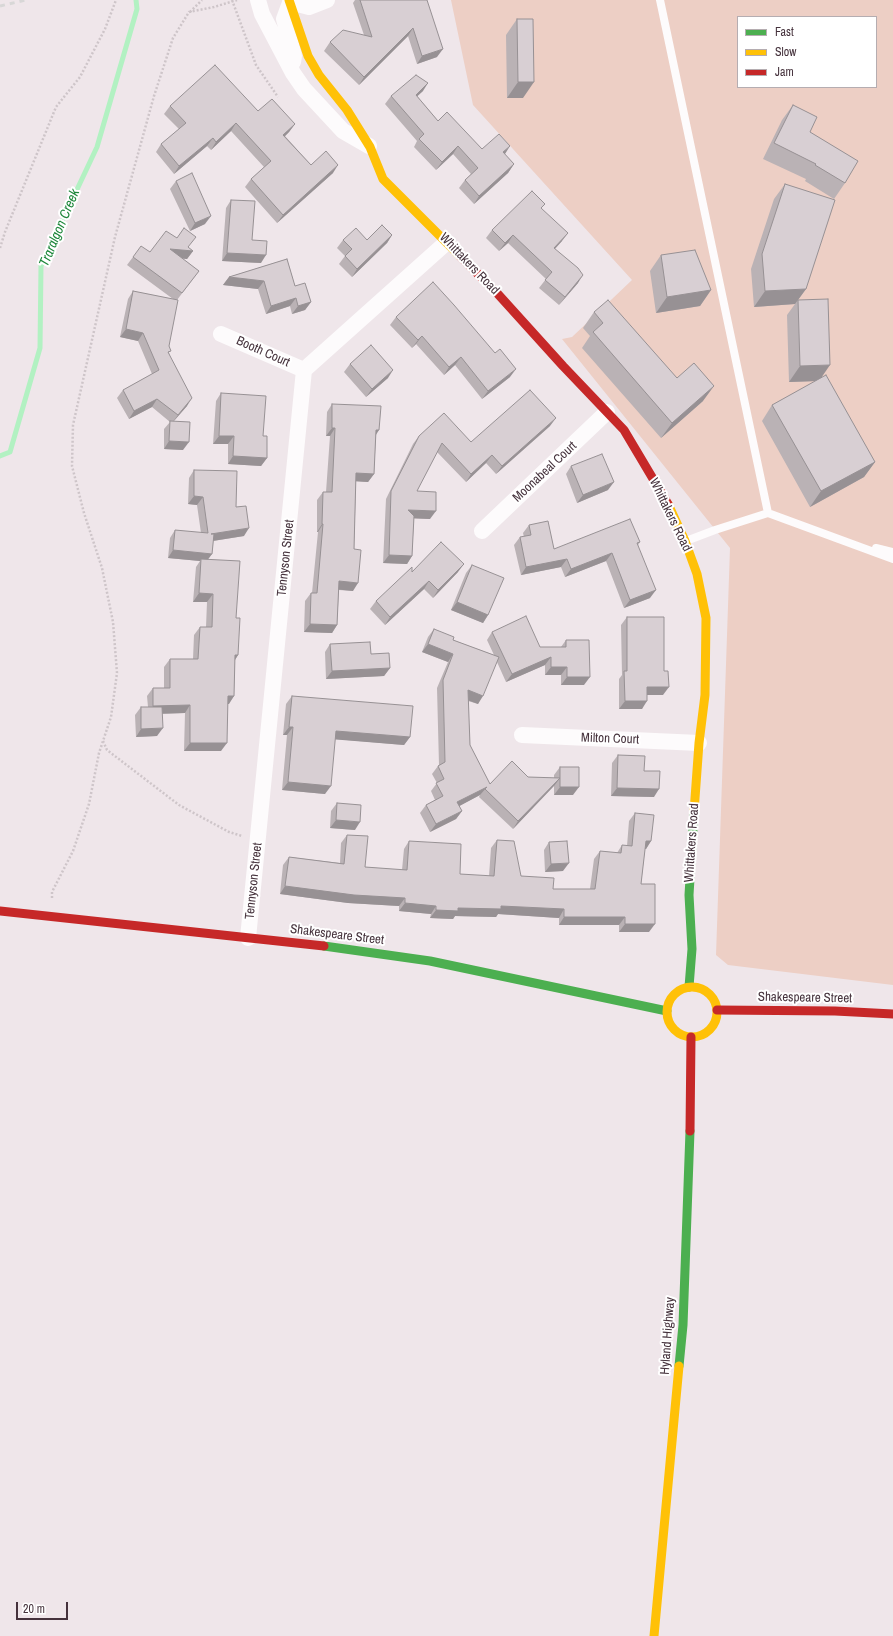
<!DOCTYPE html>
<style>
body{margin:0}
#map{position:relative;width:893px;height:1636px;overflow:hidden;background:#efe6ea;font-family:"Archivo Narrow",sans-serif}
canvas{display:block}
.legend{position:absolute;left:737px;top:16px;width:140px;height:72px;box-sizing:border-box;background:#fff;border:1px solid #b5adb1;margin:0;padding:5px 7px;list-style:none;font-size:12px;color:#45323c}
.legend li{display:flex;align-items:center;gap:8px;height:20px}
.legend b{width:20px;border:1px solid #b5adb1}
.scale{position:absolute;left:16px;top:1602px;width:52px;height:18px;box-sizing:border-box;border:2px solid #45323c;border-top:0;padding-left:5px;font-size:12px;line-height:14px;white-space:nowrap;color:#45323c;-webkit-text-stroke:3px #fff;paint-order:stroke}
</style>
<div id="map">
<canvas width="893" height="1636"></canvas>
<ul class="legend">
<li><b style="height:5px;background:#4caf50"></b>Fast</li>
<li><b style="height:5px;background:#ffc107"></b>Slow</li>
<li><b style="height:5px;background:#c62828"></b>Jam</li>
</ul>
<div class="scale">20 m</div>
</div>
<script>
const ctx = document.querySelector('canvas').getContext('2d');
ctx.lineJoin = 'round';
function fillPath(path, color) { ctx.fillStyle = color; ctx.fill(path, 'evenodd'); }
const poly = rows => new Path2D(rows.map(r => 'M' + r).join(''));
function stroke(path, color, width, dash) { ctx.strokeStyle = color; ctx.lineWidth = width; ctx.lineCap = dash ? 'butt' : 'round'; ctx.setLineDash(dash || []); ctx.stroke(path); }
function write(font, color, halo, rows, align = 'center') {
  ctx.font = font + ' "Archivo Narrow",sans-serif'; ctx.lineWidth = 4; ctx.setLineDash([]); ctx.textBaseline = 'middle'; ctx.strokeStyle = halo; ctx.fillStyle = color; for (const [text, x, y, turn = 0] of rows) {
    ctx.save(); ctx.translate(x, y); ctx.rotate((+turn || 0) * Math.PI / 180); ctx.textAlign = isNaN(turn) ? turn : align; if (halo) ctx.strokeText(text, 0, 0); ctx.fillText(text, 0, 0); ctx.restore();
  }
}
fillPath(poly([
 [451,0,893,0,893,985,728,965,716,955,730,548,562,339,572,337,632,280,473,105],
 [738,17,876,17,876,87,738,87]
]), '#edcfc5');
stroke(poly([
 [0,456,10,452,40,348,41,266,97,147,137,9,136,0]
]), '#b2f1c2', 5);
stroke(poly([
 [232,0,256,65,278,97],
 [190,12,202,0],
 [0,248,5,232,56,107,80,77,105,29,116,0],
 [103,741,107,750,179,805,229,832,242,836],
 [52,898,52,892,73,851,89,804,99,753,111,717,117,673,113,622,102,568,84,513,72,466,73,425,115,237,154,96,173,38,189,12,214,7,237,0]
]), '#cec5c9', 2.5, [2, 2]);
stroke(poly([
 [660,0,768,513],
 [686,541,715,530,768,513,893,559],
 [876,548,893,552]
]), '#fdfbfc', 8);
stroke(poly([
 [258,0,262,14,293,73,304,89,343,131,369,146],
 [291,0,284,19,294,56,293,62],
 [290,2,309,7,327,0],
 [221,334,304,370],
 [482,531,607,412],
 [522,735,699,743],
 [248,938,304,370,447,242]
]), '#fdfbfc', 16);
stroke(poly([
 [324,946,430,961,667,1011],
 [689,987,692,949,689,895,694,812],
 [679,1366,683,1325,690,1131]
]), '#4caf50', 9);
stroke(poly([
 [289,0,308,56,319,75,347,110,370,147,383,179,460,256],
 [668,504,685,541,697,574,706,618,705,695,699,743,694,812],
 '667 1012a25 25 0 1 1 50 0a25 25 0 1 1-50 0Z',
 [654,1636,679,1366]
]), '#ffc107', 9);
stroke(poly([
 [460,256,497,293,563,366,624,430,668,504],
 [0,911,324,946],
 [717,1010,835,1011,893,1014],
 [690,1131,691,1037]
]), '#c62828', 9);
stroke(poly([
 [0,6,26,0]
]), '#d8d7d7', 3, [5, 5]);
fillPath(poly([
 [355,0,427,0,437,57,417,64,408,36,359,85,324,51,330,42,364,35,353,3],
 [517,19,523,98,507,98,506,35],
 [423,91,417,96,438,121,482,149,504,154,514,164,508,173,474,204,459,188,465,180,471,174,453,154,436,170,414,147,417,141,385,104,391,96],
 [793,105,810,132,845,183,834,199,805,181,806,179,763,159,782,120],
 [170,106,258,111,295,124,289,132,285,136,311,165,333,173,277,223,245,187,251,179,264,167,231,131,211,150,207,146,174,174,156,152,161,144,179,129,164,114],
 [176,181,205,224,190,231,170,189],
 [785,184,806,289,798,300,822,378,875,462,864,477,810,507,762,421,772,405,816,381,789,382,787,315,795,304,754,307,751,269,774,199],
 [231,200,252,240,261,263,222,261,226,208],
 [542,209,562,241,555,249,578,283,559,305,539,288,546,279,508,243,499,251,486,238,492,230],
 [392,235,387,243,352,277,339,264,345,256,337,248,343,240,367,240],
 [188,247,193,251,187,259,182,258,199,271,177,300,169,346,169,353,187,406,174,421,183,450,164,449,164,429,170,422,152,407,129,419,117,398,123,390,152,374,138,341,120,337,128,299,133,291,173,299,127,265,133,257,150,252],
 [661,255,711,290,700,306,656,313,650,271],
 [287,259,295,286,311,302,305,310,292,314,290,306,266,314,258,289,223,285,229,277],
 [594,312,677,378,703,401,661,438,582,348,590,336,583,328],
 [396,317,510,377,482,399,455,365,444,375,416,344,412,348,390,325],
 [350,364,388,378,366,397,344,372],
 [221,393,267,458,261,466,228,464,228,444,213,444,216,401],
 [332,404,376,435,374,474,368,482,356,481,353,591,339,590,337,625,332,633,304,632,305,601,311,593,312,593,318,532,317,532,317,500,323,492,326,492,330,436,326,436,327,412],
 [550,426,496,474,486,463,466,482,437,452,417,491,430,519,414,518,412,556,407,564,383,563,386,499,413,444,419,436,471,442],
 [571,466,608,490,577,503,566,474],
 [194,470,236,507,244,536,213,541,212,554,208,559,236,618,238,655,235,660,234,696,228,704,221,751,184,751,185,713,162,714,157,736,136,737,135,715,141,707,148,707,147,696,153,688,164,688,164,667,170,659,193,659,194,635,200,627,206,627,207,602,193,602,196,567,200,561,168,558,170,538,175,530,201,533,197,505,188,504,189,478],
 [529,525,554,549,640,542,638,545,650,598,624,608,606,561,565,577,561,567,521,575,514,545,520,537,524,537,523,533],
 [472,565,488,615,483,623,451,610,466,573],
 [412,572,458,572,433,598,424,589,385,625,370,609,376,601],
 [627,617,663,695,647,695,642,709,619,709,619,679,622,675,621,625],
 [434,629,453,640,494,655,487,640,492,632,540,647,561,647,566,640,584,685,561,685,561,675,545,675,545,665,506,682,497,662,478,704,468,701,470,745,490,784,528,777,554,778,554,775,560,767,573,795,554,795,554,785,513,829,479,797,480,795,459,806,462,811,456,819,430,832,420,813,426,805,435,800,431,791,437,783,432,774,438,766,439,765,437,688,448,662,422,652,428,637],
 [330,644,371,654,390,668,384,676,326,679,325,652],
 [292,696,410,737,404,745,335,739,325,794,282,790,287,735,283,735,286,704],
 [618,755,644,771,654,797,611,796,612,763],
 [337,803,355,830,330,828,331,811],
 [635,813,651,841,646,849,645,849,641,884,649,932,619,932,619,925,559,925,559,918,498,914,496,917,455,916,453,919,430,918,431,914,399,911,399,906,348,903,280,894,283,865,289,857,340,863,341,843,347,835,365,867,402,870,404,849,409,841,460,874,489,876,491,848,497,840,521,876,553,889,590,889,594,859,600,851,617,853,622,845,627,846,629,821],
 [549,842,563,871,545,872,544,850]
]), '#bab2b5');
fillPath(poly([
 [413,28,408,36,359,85,364,77],
 [443,49,437,57,417,64,422,56],
 [518,82,534,82,523,98,507,98],
 [428,83,423,91,410,103,416,95],
 [236,123,231,131,211,150,216,142],
 [295,124,289,132,278,143,283,135],
 [213,138,207,146,174,174,179,166],
 [458,146,453,154,436,170,442,162],
 [510,146,505,154,497,160,503,152],
 [514,164,508,173,474,204,479,196],
 [338,165,333,173,277,223,283,215],
 [211,216,205,224,190,231,195,223],
 [568,233,562,241,548,256,554,248],
 [392,235,387,243,352,277,357,269],
 [513,235,508,243,499,251,505,243],
 [170,249,186,250,193,251,187,259,165,257],
 [227,253,266,255,261,263,222,261],
 [583,275,578,283,559,305,565,297],
 [229,277,264,281,258,289,223,285],
 [806,289,795,304,754,307,765,291],
 [711,290,700,306,656,313,667,297],
 [296,298,290,306,266,314,271,306],
 [311,302,305,310,292,314,298,306],
 [126,329,143,333,138,341,120,337],
 [422,336,416,344,412,348,418,340],
 [461,357,455,365,444,375,449,367],
 [830,365,819,381,789,382,800,366],
 [516,369,510,377,482,399,488,391],
 [393,370,388,378,366,397,372,389],
 [714,386,703,401,661,438,672,423],
 [192,398,187,406,172,423,178,415],
 [157,399,152,407,129,419,134,411],
 [556,418,550,426,496,474,502,466],
 [332,428,335,428,330,436,326,436],
 [376,430,379,430,374,438],
 [219,436,234,436,228,444,213,444],
 [169,441,189,442,183,450,164,449],
 [492,455,486,463,466,482,471,474],
 [233,456,267,458,261,466,228,464],
 [875,462,864,477,810,507,821,491],
 [356,473,374,474,368,482,350,481],
 [614,482,608,490,577,503,583,495],
 [194,496,203,497,197,505,188,504],
 [408,510,436,511,430,519,402,518],
 [322,524,323,524,318,532,317,532],
 [249,528,244,536,206,542,211,534],
 [173,550,212,554,206,562,201,559,200,561,168,558],
 [612,553,606,561,565,577,571,569],
 [389,555,412,556,407,564,383,563],
 [567,559,561,567,521,575,526,567],
 [464,564,458,572,433,598,438,590],
 [339,581,358,583,353,591,333,589],
 [429,581,424,589,385,625,390,617],
 [656,590,650,598,624,608,630,600],
 [199,593,213,594,207,602,193,602],
 [457,602,488,615,483,623,451,610],
 [310,624,337,625,332,633,304,632],
 [428,644,453,654,448,662,422,652],
 [235,655,238,655,233,663],
 [551,657,545,665,506,682,512,674],
 [551,667,567,667,561,675,545,675],
 [390,668,384,676,326,679,332,671],
 [567,677,590,677,584,685,561,685],
 [647,687,669,687,663,695,641,695],
 [468,690,483,696,478,704,462,698],
 [228,696,234,696,229,704,222,704],
 [625,701,647,701,642,709,619,709],
 [190,705,185,713,148,714,153,706],
 [289,727,293,727,287,735,283,735],
 [163,728,157,736,136,737,141,729],
 [336,731,410,737,404,745,330,739],
 [190,743,227,743,221,751,184,751],
 [560,778,554,786,513,829,518,821],
 [288,782,331,786,325,794,282,790],
 [487,787,480,795,452,810,457,802],
 [560,787,579,787,573,795,554,795],
 [617,788,659,789,654,797,611,796],
 [462,811,456,819,430,832,436,824],
 [336,820,360,822,355,830,330,828],
 [646,841,651,841,646,849,640,849],
 [569,863,563,871,545,872,551,864],
 [285,886,405,898,399,906,348,903,280,894],
 [405,903,436,906,431,914,399,911],
 [501,906,564,909,559,918,498,914,496,917,455,916,453,919,430,918,436,910,458,908],
 [564,917,625,917,619,925,559,925],
 [625,924,655,924,649,932,619,932]
]), '#979194');
const building = poly([
 [360,0,427,0,443,49,422,56,413,28,364,77,330,42,343,30,372,37,360,0],
 [517,19,533,19,534,82,518,82,517,19],
 [215,65,258,111,272,99,295,124,283,135,311,165,326,151,338,165,283,215,251,179,271,161,236,123,216,142,213,138,179,166,161,144,186,123,170,106,215,65],
 [416,75,428,83,416,95,438,121,447,112,482,149,499,134,510,146,503,152,514,164,479,196,465,180,478,168,458,146,442,162,419,139,424,134,391,96,416,75],
 [793,105,817,117,810,132,858,161,845,183,815,165,816,164,774,143,793,105],
 [192,173,211,216,195,223,176,181,192,173],
 [785,184,835,200,806,289,765,291,762,254,785,184],
 [532,191,545,204,541,208,568,233,554,248,578,268,583,275,565,297,545,280,552,272,513,235,505,243,492,230,532,191],
 [231,200,255,201,252,240,267,241,266,255,227,253,231,200],
 [382,225,392,235,357,269,345,256,352,249,343,240,356,228,367,240,382,225],
 [184,228,196,237,188,247,193,251,170,249,199,271,182,293,133,257,141,246,150,252,166,231,177,238,184,228],
 [695,250,711,290,667,297,661,255,695,250],
 [287,259,295,286,305,283,311,302,298,306,296,298,271,306,264,281,229,277,287,259],
 [433,282,454,305,495,353,500,349,516,369,488,391,461,357,449,367,422,336,418,340,396,317,433,282],
 [133,291,178,300,169,346,171,351,168,352,192,398,178,415,157,399,134,411,123,390,159,370,143,333,126,329,133,291],
 [828,299,830,365,800,366,798,300,828,299],
 [608,300,677,378,694,363,714,386,672,423,593,332,603,323,594,312,608,300],
 [371,345,393,370,372,389,350,364,371,345],
 [826,375,875,462,821,491,772,405,826,375],
 [530,390,556,418,502,466,492,455,471,474,442,443,417,491,436,492,436,511,408,510,414,516,412,556,389,555,391,491,419,436,444,413,471,442,530,390],
 [221,393,266,396,263,436,267,436,267,458,233,456,234,436,219,436,221,393],
 [332,404,381,406,379,430,376,430,374,474,356,473,354,549,361,550,358,583,339,581,337,625,310,624,311,593,317,593,323,524,322,524,323,492,332,492,335,428,332,428,332,404],
 [170,421,190,422,189,442,169,441,170,421],
 [602,454,614,482,583,495,571,466,602,454],
 [194,470,237,471,236,507,246,506,249,528,211,534,214,534,212,554,173,550,175,530,208,533,203,497,194,496,194,470],
 [630,519,640,542,637,543,656,590,630,600,612,553,571,569,567,559,526,567,520,537,531,535,529,525,548,521,554,549,630,519],
 [441,542,464,564,438,590,429,581,390,617,376,601,412,567,412,572,441,542],
 [201,559,240,561,236,618,240,618,238,655,235,655,234,696,228,696,227,743,190,743,190,705,153,706,153,688,170,688,170,659,198,659,200,627,212,627,213,594,199,593,201,559],
 [472,565,504,578,488,615,457,602,472,565],
 [526,616,540,647,566,647,566,640,589,640,590,677,567,677,567,667,551,667,551,657,512,674,492,632,526,616],
 [627,617,664,617,664,671,668,671,669,687,647,687,647,701,625,701,624,671,627,671,627,617],
 [434,629,454,637,453,640,499,657,483,696,468,690,470,745,490,784,512,761,528,777,560,778,518,821,485,789,487,787,457,802,462,811,436,824,426,805,443,796,436,783,444,779,438,766,445,762,443,680,453,654,428,644,434,629],
 [370,642,371,654,389,653,390,668,332,671,330,644,370,642],
 [292,696,413,706,410,737,336,731,331,786,288,782,293,727,289,727,292,696],
 [141,707,162,707,163,728,141,729,141,707],
 [618,755,645,756,644,771,660,771,659,789,617,788,618,755],
 [560,767,579,767,579,787,560,787,560,767],
 [337,803,361,805,360,822,336,820,337,803],
 [635,813,654,815,651,841,646,841,641,884,655,884,655,924,625,924,625,917,564,917,564,909,501,906,501,909,458,908,458,911,436,910,436,906,405,903,405,898,354,895,285,886,289,857,344,864,347,835,368,836,365,867,407,870,409,841,461,844,460,874,494,876,497,840,514,841,521,876,554,878,553,889,595,889,600,851,621,853,622,845,632,846,635,813],
 [567,841,569,863,551,864,549,842,567,841]
]);
fillPath(building, '#d8cfd3');
stroke(building, '#979194', 1);
write('13px', '#45323c', '#fff', [
 ["Whittakers Road",469,264,46],
 ["Booth Court",263,352,24],
 ["Moonabeal Court",545,472,-43],
 ["Whittakers Road",670,515,64],
 ["Tennyson Street",286,558,-84],
 ["Milton Court",610,739,2],
 ["Whittakers Road",692,843,-86],
 ["Tennyson Street",254,881,-84],
 ["Shakespeare Street",337,935,7],
 ["Shakespeare Street",805,998,1],
 ["Hyland Highway",668,1336,-86]
]);
write('italic 14px', '#1e873b', '#fff', [
 ["Traralgon Creek",60,228,-67]
]);
</script>
